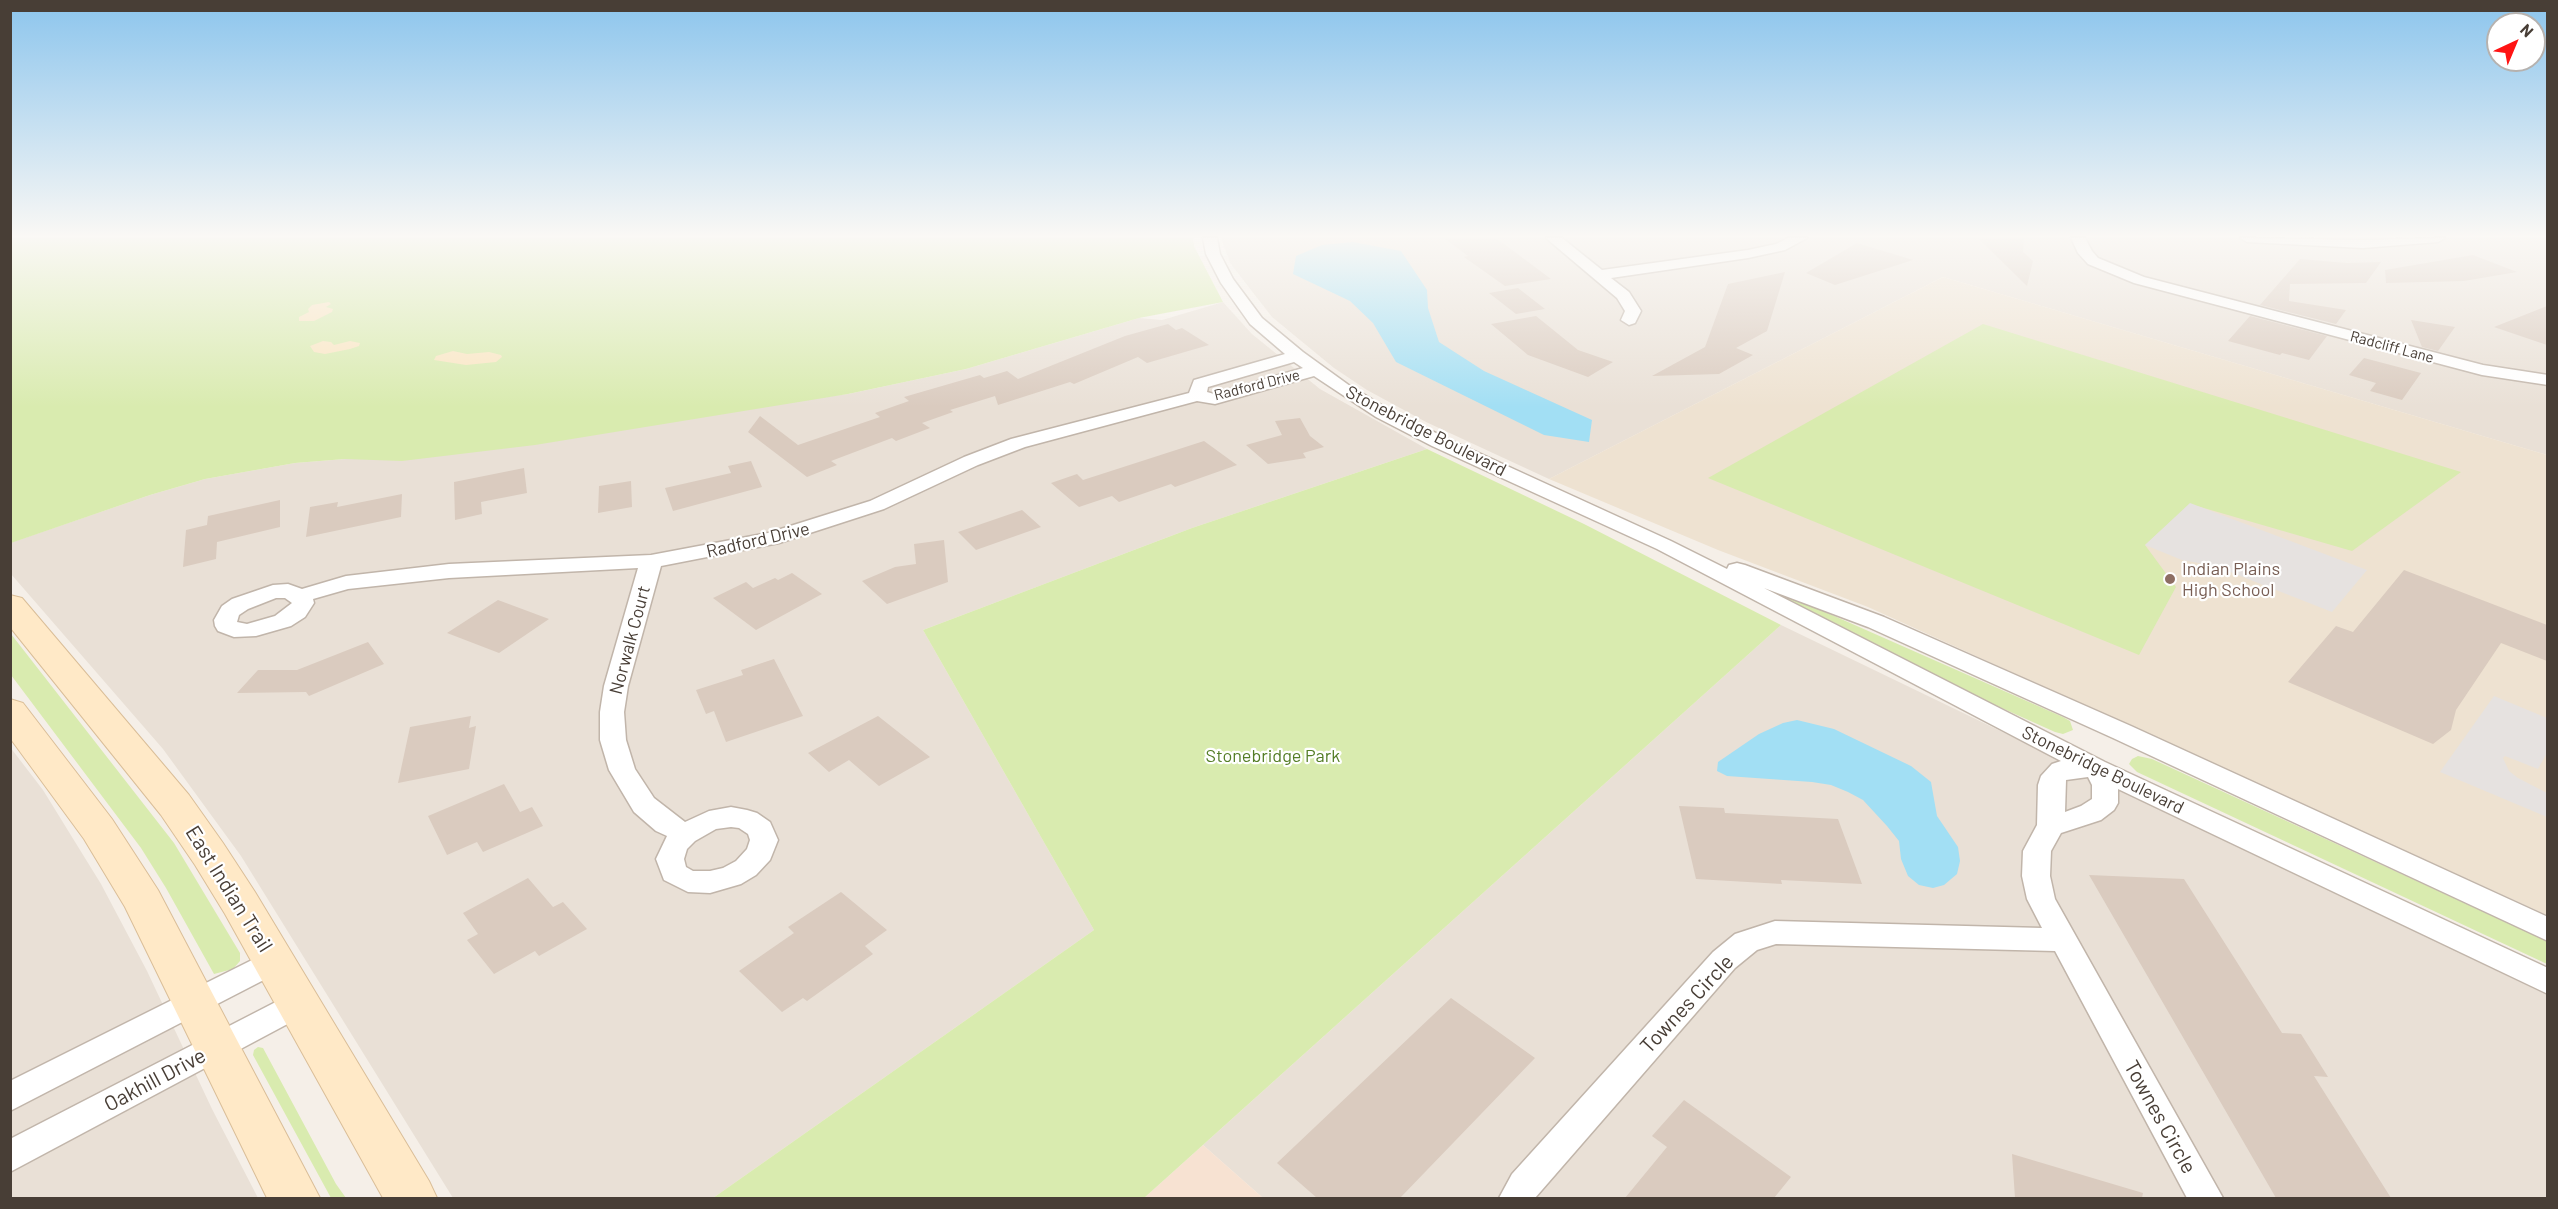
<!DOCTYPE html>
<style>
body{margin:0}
#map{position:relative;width:2558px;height:1209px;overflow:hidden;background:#f5efe8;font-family:Barlow,sans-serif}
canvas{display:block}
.frame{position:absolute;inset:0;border:12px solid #483e36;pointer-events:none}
.north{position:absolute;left:2486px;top:12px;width:60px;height:60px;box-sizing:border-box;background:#fff;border:2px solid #b6b2af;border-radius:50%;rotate:44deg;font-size:16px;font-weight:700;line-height:24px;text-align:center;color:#483e36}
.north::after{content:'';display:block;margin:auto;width:21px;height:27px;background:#ff1414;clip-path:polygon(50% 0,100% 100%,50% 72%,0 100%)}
</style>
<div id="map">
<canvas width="2558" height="1209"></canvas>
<div class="frame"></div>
<div class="north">N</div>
</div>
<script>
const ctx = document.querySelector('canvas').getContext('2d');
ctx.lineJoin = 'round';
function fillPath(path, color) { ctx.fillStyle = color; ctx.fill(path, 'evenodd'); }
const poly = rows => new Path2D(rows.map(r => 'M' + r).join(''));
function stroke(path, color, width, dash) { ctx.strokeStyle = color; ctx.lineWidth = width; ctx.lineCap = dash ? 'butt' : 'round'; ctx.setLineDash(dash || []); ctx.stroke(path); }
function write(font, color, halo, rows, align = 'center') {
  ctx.font = font + ' Barlow,sans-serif'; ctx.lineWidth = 4.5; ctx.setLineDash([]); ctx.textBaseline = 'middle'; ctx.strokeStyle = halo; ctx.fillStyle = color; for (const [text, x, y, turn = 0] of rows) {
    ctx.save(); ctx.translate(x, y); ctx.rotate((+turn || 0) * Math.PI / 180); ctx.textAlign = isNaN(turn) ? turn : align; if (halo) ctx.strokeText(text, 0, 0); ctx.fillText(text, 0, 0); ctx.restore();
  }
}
fillPath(poly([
 [1221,238,2547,238,2547,455,1943,277,1549,479,1426,422,1367,390,1334,368,1272,317,1230,263],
 [1223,302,1252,334,1320,389,1427,449,1192,528,923,630,1094,930,713,1198,453,1198,241,856,163,749,11,574,10,543,150,495,205,479,295,463,345,459,848,394,966,369,1139,318,1162,320],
 [1781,625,2547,995,2547,1198,1263,1198,1203,1145],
 [10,747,43,790,101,884,147,971,212,1109,258,1198,11,1198]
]), '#e9e0d6');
fillPath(poly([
 [1203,1145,1263,1198,1144,1198]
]), '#f7e2d2');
fillPath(poly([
 [1943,277,2547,455,2547,915,1868,607,1718,550,1549,479]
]), '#eee2d1');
fillPath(poly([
 [10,238,1193,238,1194,246,1223,302,1139,318,966,369,848,394,535,445,402,461,345,459,295,463,205,479,150,495,11,543],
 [1983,324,2461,472,2352,551,2190,504,2145,545,2176,587,2139,655,1708,478],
 [1427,449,1584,524,1781,625,1144,1198,713,1198,1094,930,923,630,1192,528],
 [1755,581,2063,717,2070,721,2073,730,2063,734,2055,732,1975,696,1748,587],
 [11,634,174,843,240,953,240,961,233,969,214,974,166,888,141,848,11,675],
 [2138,756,2152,759,2547,941,2547,964,2137,772,2129,764,2132,759],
 [258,1047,263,1048,336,1184,346,1198,331,1198,253,1055,254,1050]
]), '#d9ebaf');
fillPath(poly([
 [329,302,331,304,326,307,333,309,332,312,314,321,299,321,299,317,309,312,308,309,312,305],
 [323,341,331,342,334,345,350,341,360,343,359,346,350,349,325,354,314,352,310,346],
 [453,351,467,354,489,352,501,355,502,357,496,362,466,365,434,360,436,356]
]), '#fae6c2');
fillPath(poly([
 [2190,503,2367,570,2332,612,2215,566,2182,560,2145,545],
 [2494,696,2547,718,2547,753,2538,769,2505,756,2503,758,2509,771,2518,778,2547,793,2547,817,2440,772]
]), '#e6e2e0');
fillPath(poly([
 [1353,242,1401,251,1427,290,1428,308,1439,342,1484,371,1592,420,1589,442,1544,435,1396,362,1373,323,1350,301,1293,274,1296,256,1322,245],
 [1797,720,1834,729,1911,766,1931,782,1937,816,1958,847,1960,861,1957,874,1944,885,1933,888,1919,885,1908,876,1901,859,1899,841,1887,826,1863,800,1848,792,1831,785,1812,782,1727,776,1717,771,1718,762,1759,734,1783,723]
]), '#a2dff4');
fillPath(poly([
 [1444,238,1496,238,1551,279,1505,286,1464,257,1468,256],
 [1978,238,2024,238,2023,252,2033,261,2027,286],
 [1857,243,1913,260,1835,285,1806,273],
 [2473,255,2517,272,2464,281,2386,283,2385,270],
 [2300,259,2347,263,2381,262,2366,283,2290,284,2289,301,2346,310,2336,324,2260,305],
 [1785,272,1767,331,1736,348,1753,355,1719,374,1652,376,1705,347,1728,284],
 [1518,288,1545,309,1516,314,1489,293],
 [2547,306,2547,345,2494,327],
 [1536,316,1578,350,1613,362,1588,377,1528,355,1491,324],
 [2250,316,2327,336,2309,360,2282,353,2280,355,2228,341],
 [2411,320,2455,327,2438,351,2422,347],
 [1168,324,1176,330,1182,328,1209,345,1147,363,1138,357,1074,384,1070,382,998,405,995,396,950,410,953,412,922,423,930,428,896,441,892,438,831,461,837,465,807,477,748,432,760,416,798,445,880,417,875,413,909,401,904,397,980,375,984,378,1007,371,1018,379,1125,336],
 [2364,358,2421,373,2402,400,2370,391,2376,383,2349,375],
 [1300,418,1310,436,1324,447,1303,453,1306,458,1268,464,1246,445,1282,435,1275,421],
 [1204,441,1237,465,1175,487,1171,484,1119,502,1112,496,1079,507,1051,483,1077,474,1083,480],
 [751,461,762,487,673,511,665,488,731,473,728,466],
 [524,468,527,493,481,502,482,514,455,520,454,482],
 [631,481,632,507,598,513,599,486],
 [402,494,401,517,306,537,310,507,338,502,337,507],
 [280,500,280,527,217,542,216,559,183,567,186,530,207,525,208,516],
 [1022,510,1041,527,976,550,958,532],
 [944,540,948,582,887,604,862,581,895,567,916,564,914,544],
 [2404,570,2547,625,2547,661,2501,643,2456,710,2451,730,2433,744,2288,682,2336,626,2353,632],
 [792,573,822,594,756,630,713,598,746,582,753,588,775,578,778,580],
 [498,600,549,619,499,653,447,633],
 [368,642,384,664,309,696,306,692,237,693,258,670,297,670],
 [774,659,803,716,726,742,714,711,706,714,696,690,743,675,741,670],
 [471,716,469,728,476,726,469,769,398,783,410,727],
 [878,716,930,757,879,786,849,760,829,772,808,753],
 [504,784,520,812,532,807,543,826,483,852,477,842,447,855,428,816],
 [1679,806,1724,808,1725,813,1838,819,1862,884,1781,880,1782,884,1696,879],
 [2089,875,2184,879,2282,1033,2301,1034,2328,1077,2314,1076,2391,1198,2276,1198],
 [528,878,553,907,563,902,587,929,539,956,535,951,494,974,467,940,478,934,463,913],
 [841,892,887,930,865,946,873,954,807,1001,803,998,782,1012,739,971,794,933,788,927],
 [1451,998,1535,1058,1400,1198,1317,1198,1277,1163],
 [1684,1100,1791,1177,1774,1198,1625,1198,1667,1147,1652,1136],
 [2012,1154,2143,1193,2142,1198,2015,1198]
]), '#dacbbf');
const street = poly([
 [1203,238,1217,238,1220,254,1233,279,1262,318,1303,352,1350,386,1388,409,1446,438,1671,541,1727,569,1729,565,1737,563,1745,565,1884,617,2131,726,2548,917,2548,941,2113,738,1868,627,1764,588,2105,762,2548,968,2548,994,2118,789,2118,803,2114,810,2101,820,2061,833,2051,851,2050,876,2055,899,2223,1198,2187,1198,2055,951,1776,944,1757,950,1735,968,1535,1198,1499,1198,1512,1174,1713,952,1735,934,1775,921,2042,928,2027,899,2022,876,2023,851,2037,825,2038,785,2041,776,2052,764,2061,761,1657,549,1432,446,1376,417,1314,376,1215,404,1197,401,1025,447,978,465,884,509,779,543,661,566,628,686,624,712,626,740,635,769,654,798,685,822,709,811,731,807,747,810,757,813,770,822,778,840,770,860,756,875,741,884,710,893,688,892,664,880,656,859,667,836,656,831,634,812,609,770,600,740,600,712,604,686,638,568,449,578,348,589,313,599,314,603,305,617,291,626,256,636,234,637,218,631,215,626,214,620,222,606,232,599,273,585,288,584,302,589,346,576,449,564,651,555,768,533,870,501,964,457,1011,439,1189,393,1194,380,1285,354,1250,324,1221,283,1206,254,1203,238],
 [1294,362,1303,368,1214,394,1207,392,1208,387,1294,362],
 [276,598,285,598,292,603,275,616,247,624,237,622,239,615,248,609,276,598],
 [2088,777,2092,785,2092,799,2081,806,2065,812,2066,780,2088,777],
 [731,827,739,828,748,834,750,840,747,849,736,861,723,868,710,871,693,871,686,867,684,859,687,849,695,841,716,829,731,827],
 [1546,238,1562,238,1602,270,1748,250,1776,244,1788,238,1807,238,1785,250,1748,258,1611,278,1629,292,1641,311,1635,323,1629,325,1621,320,1625,311,1617,298,1546,238],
 [2071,238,2085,238,2092,251,2098,258,2144,277,2483,365,2548,375,2548,385,2482,375,2134,283,2088,264,2078,253,2071,238],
 [2240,238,2363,240,2445,238,2438,242,2363,248,2247,242,2240,238],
 [274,949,285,953,289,961,285,969,10,1111,10,1081,274,949],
 [299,990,310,994,315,1003,310,1012,10,1172,10,1139,299,990]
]);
const secondary = poly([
 [10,595,22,598,189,795,223,843,255,892,429,1181,437,1198,383,1198,225,914,195,865,161,815,10,627,10,595],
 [10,699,23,703,112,819,158,890,320,1198,267,1198,125,907,84,839,10,738,10,699]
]);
stroke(street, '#c1b5aa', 3);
stroke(secondary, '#dabe98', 2);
fillPath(street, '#fff');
fillPath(secondary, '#ffe9c7');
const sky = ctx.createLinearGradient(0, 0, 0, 407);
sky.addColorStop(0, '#8cc5ed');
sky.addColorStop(0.58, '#faf8f5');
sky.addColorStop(1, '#faf8f500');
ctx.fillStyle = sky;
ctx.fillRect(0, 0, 2558, 407);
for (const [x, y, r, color] of [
 [2170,579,6,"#8d6e63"]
]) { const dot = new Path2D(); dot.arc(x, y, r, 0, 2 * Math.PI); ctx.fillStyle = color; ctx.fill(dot); stroke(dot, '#fff', 2); }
write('15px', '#483e36', '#fff', [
 ["Radcliff Lane",2392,347,15],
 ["Radford Drive",1257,385,-14]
]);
write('18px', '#483e36', '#fff', [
 ["Stonebridge Boulevard",1426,431,27],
 ["Radford Drive",758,540,-13],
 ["Norwalk Court",630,640,-75],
 ["Stonebridge Boulevard",2103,770,26]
]);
write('18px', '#785e54', '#fff', [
 ["Indian Plains",2182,569],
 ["High School",2182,590]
], 'left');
write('18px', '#547d26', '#fff', [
 ["Stonebridge Park",1273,756]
]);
write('21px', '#483e36', '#fff', [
 ["East Indian Trail",229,889,58],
 ["Townes Circle",1687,1004,-47],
 ["Oakhill Drive",155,1080,-28],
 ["Townes Circle",2160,1117,61]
]);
</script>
